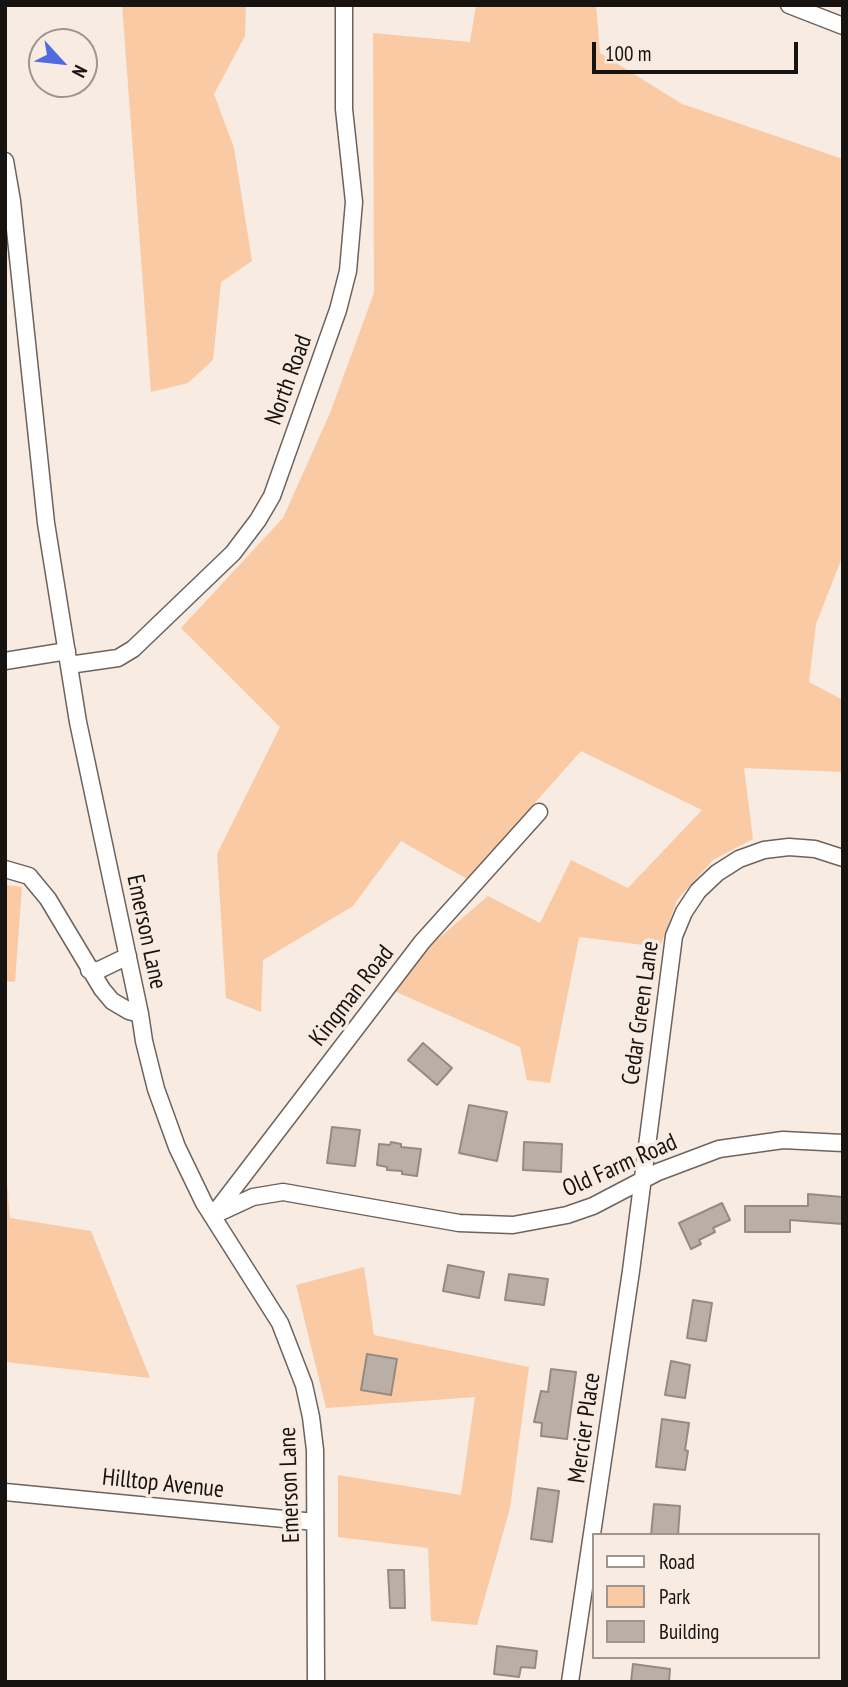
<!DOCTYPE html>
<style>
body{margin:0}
#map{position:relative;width:848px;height:1687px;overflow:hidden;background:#f7ebe2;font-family:"PT Sans Narrow",sans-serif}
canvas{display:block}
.frame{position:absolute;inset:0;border:7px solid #171310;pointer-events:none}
.legend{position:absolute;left:592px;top:1533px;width:228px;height:126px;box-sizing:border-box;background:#f7ebe2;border:2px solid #9d958e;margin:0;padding:9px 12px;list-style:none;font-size:21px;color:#171310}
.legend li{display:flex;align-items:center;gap:14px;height:35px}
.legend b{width:35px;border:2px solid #9d958e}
.north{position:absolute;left:28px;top:28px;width:70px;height:70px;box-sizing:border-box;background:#f7ebe2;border:2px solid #9d958e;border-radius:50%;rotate:117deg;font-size:19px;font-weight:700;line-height:28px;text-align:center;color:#171310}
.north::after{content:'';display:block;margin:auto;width:24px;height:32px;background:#506be0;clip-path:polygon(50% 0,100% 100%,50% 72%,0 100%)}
.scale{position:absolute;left:592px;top:42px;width:206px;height:32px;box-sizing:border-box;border:4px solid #171310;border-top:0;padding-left:9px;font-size:21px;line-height:24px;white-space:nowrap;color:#171310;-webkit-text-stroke:5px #f7ebe2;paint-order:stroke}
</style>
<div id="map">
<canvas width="848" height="1687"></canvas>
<div class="frame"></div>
<ul class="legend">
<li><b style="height:9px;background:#fff"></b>Road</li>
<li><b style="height:19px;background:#facaa4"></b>Park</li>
<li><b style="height:19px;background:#baafa6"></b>Building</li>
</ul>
<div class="north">N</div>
<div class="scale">100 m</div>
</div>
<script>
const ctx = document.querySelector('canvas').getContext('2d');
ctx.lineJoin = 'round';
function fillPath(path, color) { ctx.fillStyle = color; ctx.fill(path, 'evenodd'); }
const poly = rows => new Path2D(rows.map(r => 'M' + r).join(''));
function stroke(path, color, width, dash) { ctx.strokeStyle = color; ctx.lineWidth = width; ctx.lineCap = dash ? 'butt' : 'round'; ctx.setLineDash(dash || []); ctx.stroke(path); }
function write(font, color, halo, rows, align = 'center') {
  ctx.font = font + ' "PT Sans Narrow",sans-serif'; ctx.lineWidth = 7; ctx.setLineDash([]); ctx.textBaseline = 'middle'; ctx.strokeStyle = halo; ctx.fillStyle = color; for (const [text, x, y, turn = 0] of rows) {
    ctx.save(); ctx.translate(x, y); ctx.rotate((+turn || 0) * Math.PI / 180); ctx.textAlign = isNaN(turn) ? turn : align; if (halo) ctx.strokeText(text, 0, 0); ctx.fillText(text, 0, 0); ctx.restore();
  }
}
fillPath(poly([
 [122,5,246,5,245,36,214,94,234,148,252,261,221,282,213,360,188,383,151,392],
 [476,5,596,5,600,53,682,104,843,159,843,555,816,624,809,682,843,700,843,772,744,768,753,839,713,860,677,900,660,947,579,937,550,1083,527,1080,520,1047,383,986,488,896,540,923,571,860,628,888,702,810,581,751,467,879,401,841,353,906,263,960,261,1012,226,998,217,854,280,727,181,628,283,518,330,413,374,293,373,33,470,42],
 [5,885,22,887,15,982,5,981],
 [5,1162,10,1218,91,1231,150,1378,5,1362],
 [364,1267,374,1335,529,1367,510,1508,477,1625,431,1621,428,1548,338,1537,338,1475,461,1495,475,1397,326,1408,296,1285]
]), '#facaa4');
const building = poly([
 [423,1043,452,1068,437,1085,408,1060,423,1043],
 [469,1105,507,1112,497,1161,459,1153,469,1105],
 [332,1127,360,1130,355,1166,327,1163,332,1127],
 [391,1142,401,1144,401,1147,421,1149,417,1176,402,1174,402,1171,387,1170,387,1167,377,1165,379,1144,390,1145,391,1142],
 [524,1142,562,1144,561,1172,523,1170,524,1142],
 [808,1194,843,1197,843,1224,790,1220,790,1232,745,1232,745,1206,808,1206,808,1194],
 [722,1203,730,1220,713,1228,715,1232,699,1240,701,1244,691,1249,679,1223,722,1203],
 [448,1265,484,1272,479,1298,443,1291,448,1265],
 [509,1274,548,1279,544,1305,505,1300,509,1274],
 [693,1300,712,1303,706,1341,687,1338,693,1300],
 [367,1354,397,1359,391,1395,361,1390,367,1354],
 [671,1361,690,1365,685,1398,665,1395,671,1361],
 [551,1369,576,1372,567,1439,541,1436,542,1423,534,1422,541,1391,548,1392,551,1369],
 [662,1419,689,1423,685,1450,688,1451,685,1470,656,1467,662,1419],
 [538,1488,559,1491,552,1542,531,1539,538,1488],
 [654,1504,680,1506,678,1535,651,1535,654,1504],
 [388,1570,404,1570,405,1608,390,1608,388,1570],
 [497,1646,537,1651,535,1668,521,1667,519,1677,494,1674,497,1646],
 [633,1664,670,1669,669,1682,631,1682,633,1664]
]);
fillPath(building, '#baafa6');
stroke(building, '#958b83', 2);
const minor = poly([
 [789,5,843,26],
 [5,161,12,201,46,523,78,722,140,1014,144,1041,156,1089,177,1147,204,1203,280,1323,304,1385,311,1417,315,1450,316,1682],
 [5,661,67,651],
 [69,665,118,658,133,649,233,553,258,520,272,496,338,310,348,271,354,202,344,109,344,5],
 [5,869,29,876,48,899,102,989,112,1001,129,1011,140,1014],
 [89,970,99,970,128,956],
 [214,1214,422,942,539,812],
 [212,1216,253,1197,283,1192,459,1223,513,1225,567,1215,593,1206,658,1172,719,1149,783,1140,843,1143],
 [5,1492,315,1522],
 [570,1682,631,1271,674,936,684,912,698,891,717,873,739,859,764,850,789,847,815,849,843,858]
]);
stroke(minor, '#6d635b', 19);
stroke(minor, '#fff', 16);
write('24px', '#171310', '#f7ebe2', [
 ["North Road",289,380,-70],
 ["Emerson Lane",146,932,78],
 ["Kingman Road",352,996,-52],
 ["Cedar Green Lane",641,1013,-82],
 ["Old Farm Road",620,1166,-24],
 ["Mercier Place",585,1428,-82],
 ["Hilltop Avenue",163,1484,6],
 ["Emerson Lane",290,1485,-92]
]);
</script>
